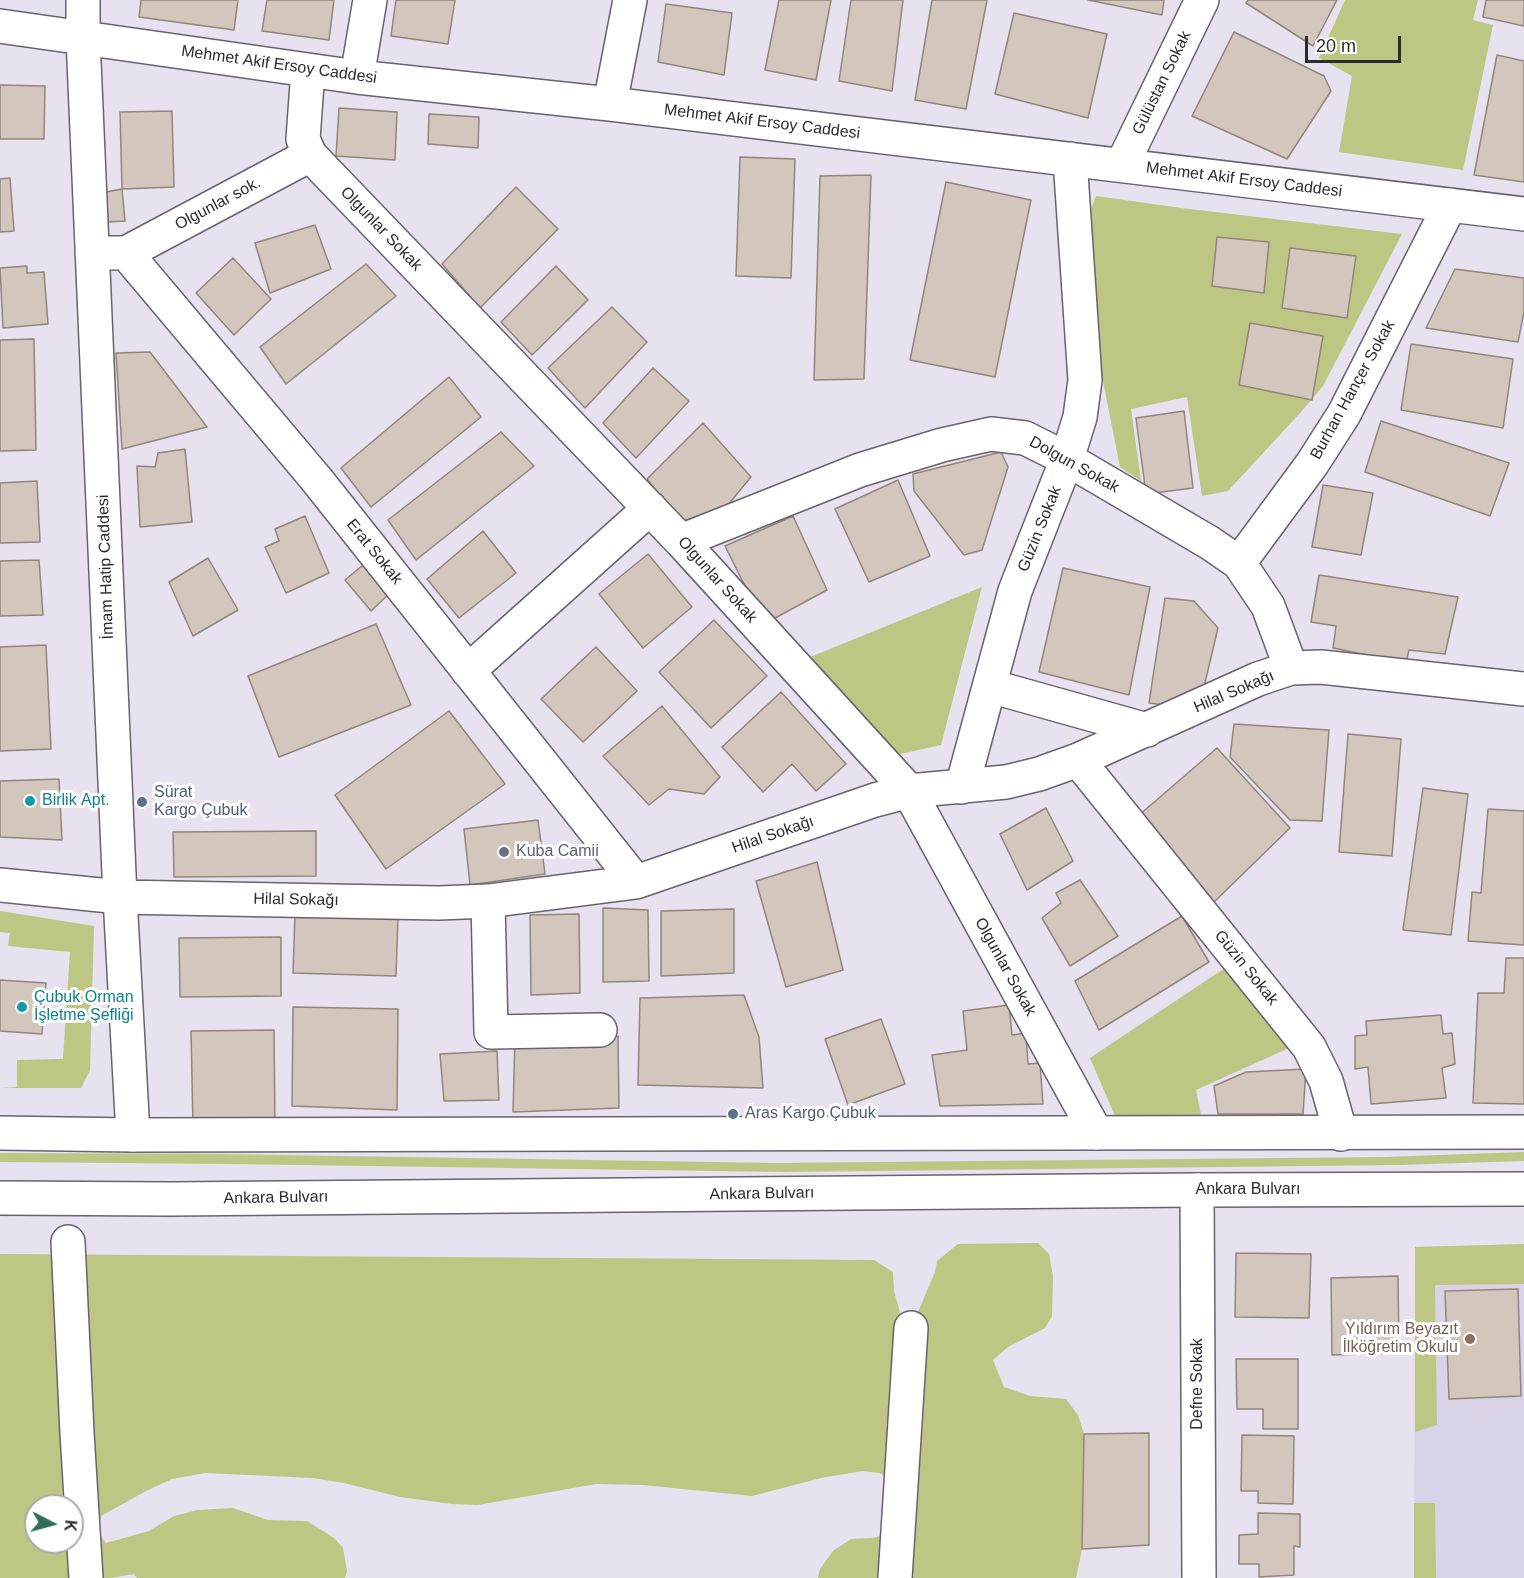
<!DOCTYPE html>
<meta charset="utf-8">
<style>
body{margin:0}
#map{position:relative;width:1524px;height:1578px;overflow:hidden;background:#e7e1f0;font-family:Arial,sans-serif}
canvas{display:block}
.north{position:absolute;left:24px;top:1494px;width:60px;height:60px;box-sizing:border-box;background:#fff;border:2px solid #abaaac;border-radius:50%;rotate:96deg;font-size:16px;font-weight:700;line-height:24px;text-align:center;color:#2d2b30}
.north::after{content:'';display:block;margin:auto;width:21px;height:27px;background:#306e5b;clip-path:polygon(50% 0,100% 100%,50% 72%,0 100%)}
.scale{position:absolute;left:1305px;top:36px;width:96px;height:27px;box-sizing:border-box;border:3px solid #2d2b30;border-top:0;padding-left:8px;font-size:18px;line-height:21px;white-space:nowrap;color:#2d2b30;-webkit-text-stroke:4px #fff;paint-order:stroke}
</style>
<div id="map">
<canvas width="1524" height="1578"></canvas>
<div class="north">K</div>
<div class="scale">20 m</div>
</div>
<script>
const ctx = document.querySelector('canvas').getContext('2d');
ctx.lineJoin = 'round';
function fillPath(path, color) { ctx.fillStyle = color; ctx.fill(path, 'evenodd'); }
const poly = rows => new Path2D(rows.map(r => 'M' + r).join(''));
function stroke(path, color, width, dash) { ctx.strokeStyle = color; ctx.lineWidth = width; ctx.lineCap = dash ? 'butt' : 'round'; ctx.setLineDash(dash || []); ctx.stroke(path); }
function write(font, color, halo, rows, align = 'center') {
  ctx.font = font + ' Arial,sans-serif'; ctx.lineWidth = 6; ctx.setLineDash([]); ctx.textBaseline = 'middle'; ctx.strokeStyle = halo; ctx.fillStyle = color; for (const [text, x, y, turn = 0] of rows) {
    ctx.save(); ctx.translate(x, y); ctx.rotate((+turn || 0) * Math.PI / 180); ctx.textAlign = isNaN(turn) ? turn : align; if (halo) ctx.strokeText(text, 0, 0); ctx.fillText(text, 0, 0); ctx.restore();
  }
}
fillPath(poly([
 [1524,1244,1524,1578,1414,1578,1415,1247]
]), '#dad3e7');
fillPath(poly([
 [1345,0,1478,0,1473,20,1493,25,1463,170,1339,152,1352,76,1319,58],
 [1096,196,1181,208,1402,234,1323,386,1301,412,1228,491,1202,496,1187,397,1131,409,1141,481,1120,467,1103,381,1083,243,1088,217],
 [982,587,941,745,896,755,808,658],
 [0,911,94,926,90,1070,81,1088,0,1088,17,1087,17,1060,63,1059,70,952,8,946,10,933,0,932],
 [1231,964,1289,1048,1196,1090,1201,1115,1115,1116,1090,1058],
 [1524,1152,1524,1161,1398,1165,783,1172,230,1164,0,1162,0,1153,220,1154,775,1163,1384,1157],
 [1038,1243,1049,1254,1053,1276,1052,1316,1045,1328,1008,1347,993,1360,1004,1387,1030,1396,1066,1399,1078,1415,1084,1434,1082,1549,1076,1578,818,1578,820,1569,833,1551,851,1539,872,1538,886,1535,896,1481,879,1473,863,1471,821,1478,752,1496,643,1485,596,1484,478,1505,452,1504,400,1497,344,1483,313,1478,205,1473,172,1479,146,1491,101,1516,97,1531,106,1543,149,1531,174,1516,198,1510,233,1508,268,1520,307,1521,334,1538,343,1548,347,1571,345,1578,137,1578,134,1574,111,1578,0,1578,0,1254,874,1260,893,1272,894,1291,901,1316,915,1319,935,1272,937,1261,958,1244],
 [36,1506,72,1506,72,1542,36,1542],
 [1524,1244,1524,1284,1435,1285,1437,1425,1415,1432,1415,1247],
 [1414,1503,1435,1503,1436,1578,1414,1578]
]), '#bdc682');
const building = poly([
 [141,0,238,0,234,30,139,17,141,0],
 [267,0,334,0,329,40,262,31,267,0],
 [396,0,455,0,448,44,391,36,396,0],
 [779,0,831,0,816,80,765,70,779,0],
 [851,0,903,0,892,91,839,81,851,0],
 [932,0,987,0,966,109,915,100,932,0],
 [1088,0,1164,0,1162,15,1088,0],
 [1248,0,1337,0,1313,46,1246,3,1248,0],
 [1486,0,1524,0,1524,26,1483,17,1486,0],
 [666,4,732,13,724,75,658,62,666,4],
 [1014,13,1107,34,1088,118,995,94,1014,13],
 [1234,32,1324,76,1331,91,1287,159,1192,116,1234,32],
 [1497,55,1524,61,1524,182,1474,175,1497,55],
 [0,85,45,86,44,139,0,139,0,85],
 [339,108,397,112,395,160,336,156,339,108],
 [172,111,174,187,122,189,120,112,172,111],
 [429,114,479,117,478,148,428,144,429,114],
 [740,157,795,159,791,278,736,276,740,157],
 [871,175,864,379,814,380,820,176,871,175],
 [10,178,14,231,0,232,0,179,10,178],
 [946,182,1031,200,995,377,910,360,946,182],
 [516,187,558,229,480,308,442,264,516,187],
 [122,189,125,221,108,222,106,192,122,189],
 [315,225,331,269,270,293,255,243,315,225],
 [1217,237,1269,242,1264,293,1212,286,1217,237],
 [1290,248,1356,256,1347,318,1282,308,1290,248],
 [233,258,271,299,234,335,196,293,233,258],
 [366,264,396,296,286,384,260,347,366,264],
 [27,266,27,273,44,272,48,324,3,328,0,268,27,266],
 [556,266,588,300,532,355,501,322,556,266],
 [1455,269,1524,278,1524,312,1518,342,1426,328,1455,269],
 [612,307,647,342,585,408,548,368,612,307],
 [1250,323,1323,336,1312,400,1239,385,1250,323],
 [34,339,36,450,0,451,0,340,34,339],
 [1411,344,1513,359,1503,428,1401,410,1411,344],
 [150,352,207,427,122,449,116,353,150,352],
 [653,368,689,401,636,458,603,423,653,368],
 [449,377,481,417,371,507,341,468,449,377],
 [1184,411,1193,488,1146,494,1136,418,1184,411],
 [1381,421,1509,463,1490,516,1365,472,1381,421],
 [703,423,751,477,727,506,681,522,647,479,703,423],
 [501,432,534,466,416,560,388,520,501,432],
 [185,449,192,522,140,527,137,466,155,467,158,453,185,449],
 [1001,452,1008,467,982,550,964,555,914,491,913,474,1001,452],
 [898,480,930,556,869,582,835,509,898,480],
 [37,481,40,542,0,543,0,483,37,481],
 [1323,485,1373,493,1361,555,1312,547,1323,485],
 [305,516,329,573,286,593,265,547,279,541,275,529,305,516],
 [793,516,827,590,764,624,725,546,793,516],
 [483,531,516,573,459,618,427,579,483,531],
 [648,554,692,607,643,648,599,594,648,554],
 [208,558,238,610,193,636,169,582,208,558],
 [39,560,43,615,0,616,0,561,39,560],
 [368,561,392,591,371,611,345,580,368,561],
 [1063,568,1150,587,1129,695,1039,672,1063,568],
 [1319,575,1458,597,1445,654,1409,650,1406,663,1333,648,1336,626,1311,622,1319,575],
 [1165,598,1194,601,1218,628,1203,691,1173,706,1149,703,1165,598],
 [714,620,767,676,711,728,659,672,714,620],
 [376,624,411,705,279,757,248,676,376,624],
 [46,645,51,749,0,751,0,647,46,645],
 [596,647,637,691,583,742,541,699,596,647],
 [781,692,846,764,816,791,792,764,763,792,722,747,781,692],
 [662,706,720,777,704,794,669,789,649,805,603,756,662,706],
 [449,711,505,784,386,869,335,795,449,711],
 [1234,724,1329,730,1322,821,1290,820,1230,757,1234,724],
 [1348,734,1401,739,1392,856,1339,852,1348,734],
 [1217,748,1290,828,1214,902,1138,816,1217,748],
 [59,779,62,840,0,837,0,781,59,779],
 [1423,788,1468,794,1451,935,1403,930,1423,788],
 [1046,808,1073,861,1027,890,1000,834,1046,808],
 [1488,809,1524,811,1524,945,1468,941,1472,892,1481,893,1488,809],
 [538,820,545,874,470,885,464,829,538,820],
 [316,831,316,876,174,877,173,832,316,831],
 [817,862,843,970,786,987,756,881,817,862],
 [1080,880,1118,936,1070,966,1042,918,1061,903,1056,893,1080,880],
 [603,908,648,910,649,981,603,982,603,908],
 [734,909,734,973,661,976,661,911,734,909],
 [295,914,398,917,396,976,293,973,295,914],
 [579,914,580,993,531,995,530,915,579,914],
 [1182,916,1209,962,1099,1030,1075,981,1182,916],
 [281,937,281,996,180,997,179,938,281,937],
 [1506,958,1524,958,1524,1104,1473,1103,1478,993,1504,993,1506,958],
 [0,980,46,983,42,1034,0,1031,0,980],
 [744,995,759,1037,763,1088,638,1085,640,998,744,995],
 [1009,1005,1012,1035,1026,1033,1028,1064,1040,1063,1043,1104,940,1106,932,1055,967,1050,963,1011,1009,1005],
 [293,1007,398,1009,397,1110,292,1106,293,1007],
 [1441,1015,1443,1034,1452,1033,1455,1064,1442,1068,1446,1098,1371,1104,1368,1067,1355,1069,1355,1036,1367,1035,1366,1021,1441,1015],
 [881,1019,905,1084,848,1105,825,1039,881,1019],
 [274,1030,275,1126,193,1127,191,1031,274,1030],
 [618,1036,619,1108,513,1112,515,1037,618,1036],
 [497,1051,499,1100,444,1101,440,1054,497,1051],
 [1306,1069,1303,1114,1218,1114,1214,1086,1246,1072,1306,1069],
 [1236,1253,1311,1254,1309,1318,1235,1317,1236,1253],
 [1398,1276,1399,1353,1332,1355,1331,1278,1398,1276],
 [1518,1289,1521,1396,1449,1399,1445,1291,1518,1289],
 [1236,1359,1298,1359,1298,1429,1263,1429,1263,1409,1237,1409,1236,1359],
 [1149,1433,1149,1545,1082,1549,1084,1434,1149,1433],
 [1242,1435,1294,1436,1293,1504,1258,1503,1258,1491,1241,1491,1242,1435],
 [1258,1513,1300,1514,1300,1547,1294,1546,1294,1575,1259,1577,1259,1564,1239,1564,1239,1535,1258,1534,1258,1513]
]);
fillPath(building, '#d3c6bc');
stroke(building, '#92867c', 1.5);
const minor = poly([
 [83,0,83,38,120,897,133,1135],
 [0,26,357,77,610,104,1524,214],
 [308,70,303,139,310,155,681,541,909,791,1096,1133],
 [357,77,370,0],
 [610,104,630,0],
 [1122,165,1202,0],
 [92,253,126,253,317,480,636,882],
 [126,253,310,155],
 [681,541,860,470,942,445,991,434,1025,438,1067,459,1210,543,1239,563,1268,606,1291,668],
 [1239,563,1312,464,1344,414,1450,205],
 [468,671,650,508],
 [990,686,1147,730],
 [1078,760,1309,1047,1326,1081,1341,1134],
 [962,787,1015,591,1067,459,1080,417,1085,380,1070,159],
 [0,885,120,897,439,903,488,901,636,882,875,800,909,791,1006,782,1039,774,1078,760,1258,679,1291,668,1321,667,1524,689],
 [488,901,491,1032,600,1030],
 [1197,1190,1199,1578],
 [68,1242,77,1433,86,1578],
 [895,1578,911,1328]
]);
const major = poly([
 [0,1133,133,1135,1524,1132],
 [0,1198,170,1199,1197,1190,1524,1189]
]);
stroke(minor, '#68636f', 36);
stroke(major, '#68636f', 36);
stroke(minor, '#fff', 33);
stroke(major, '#fff', 33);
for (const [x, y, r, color] of [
 [30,801,6,"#0f9aa8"],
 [142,802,6,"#5c6f8a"],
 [504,852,6,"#6b7280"],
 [22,1007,6,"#0f9aa8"],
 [733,1114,6,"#5c6f8a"],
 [1470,1339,6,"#8d6e63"]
]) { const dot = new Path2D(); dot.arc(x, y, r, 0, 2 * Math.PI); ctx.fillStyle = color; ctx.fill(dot); stroke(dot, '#fff', 2); }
write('16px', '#2d2b30', '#fff', [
 ["Mehmet Akif Ersoy Caddesi",279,65,8],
 ["Gülüstan Sokak",1162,83,-64],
 ["Mehmet Akif Ersoy Caddesi",762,122,7],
 ["Mehmet Akif Ersoy Caddesi",1244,180,7],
 ["Olgunlar sok.",218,204,-28],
 ["Olgunlar Sokak",381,229,46],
 ["Burhan Hançer Sokak",1353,390,-61],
 ["Dolgun Sokak",1074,465,29],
 ["Güzin Sokak",1040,529,-68],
 ["Erat Sokak",374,552,51],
 ["İmam Hatip Caddesi",106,567,-92],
 ["Olgunlar Sokak",717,580,48],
 ["Hilal Sokağı",1234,692,-23],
 ["Hilal Sokağı",773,835,-19],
 ["Hilal Sokağı",296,900,1],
 ["Olgunlar Sokak",1005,967,61],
 ["Güzin Sokak",1246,968,51],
 ["Ankara Bulvarı",1248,1190],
 ["Ankara Bulvarı",762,1194,-1],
 ["Ankara Bulvarı",276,1198,-1],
 ["Defne Sokak",1198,1384,-90]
]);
write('16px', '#4e5e75', '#fff', [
 ["Sürat",154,793],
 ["Kargo Çubuk",154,811],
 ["Aras Kargo Çubuk",745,1114]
], 'left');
write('16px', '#0d838f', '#fff', [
 ["Birlik Apt.",42,801],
 ["Çubuk Orman",34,998],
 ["İşletme Şefliği",34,1016]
], 'left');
write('16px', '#5b616d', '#fff', [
 ["Kuba Camii",516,852]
], 'left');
write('16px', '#785e54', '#fff', [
 ["Yıldırım Beyazıt",1458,1330],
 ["İlköğretim Okulu",1458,1348]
], 'right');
</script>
